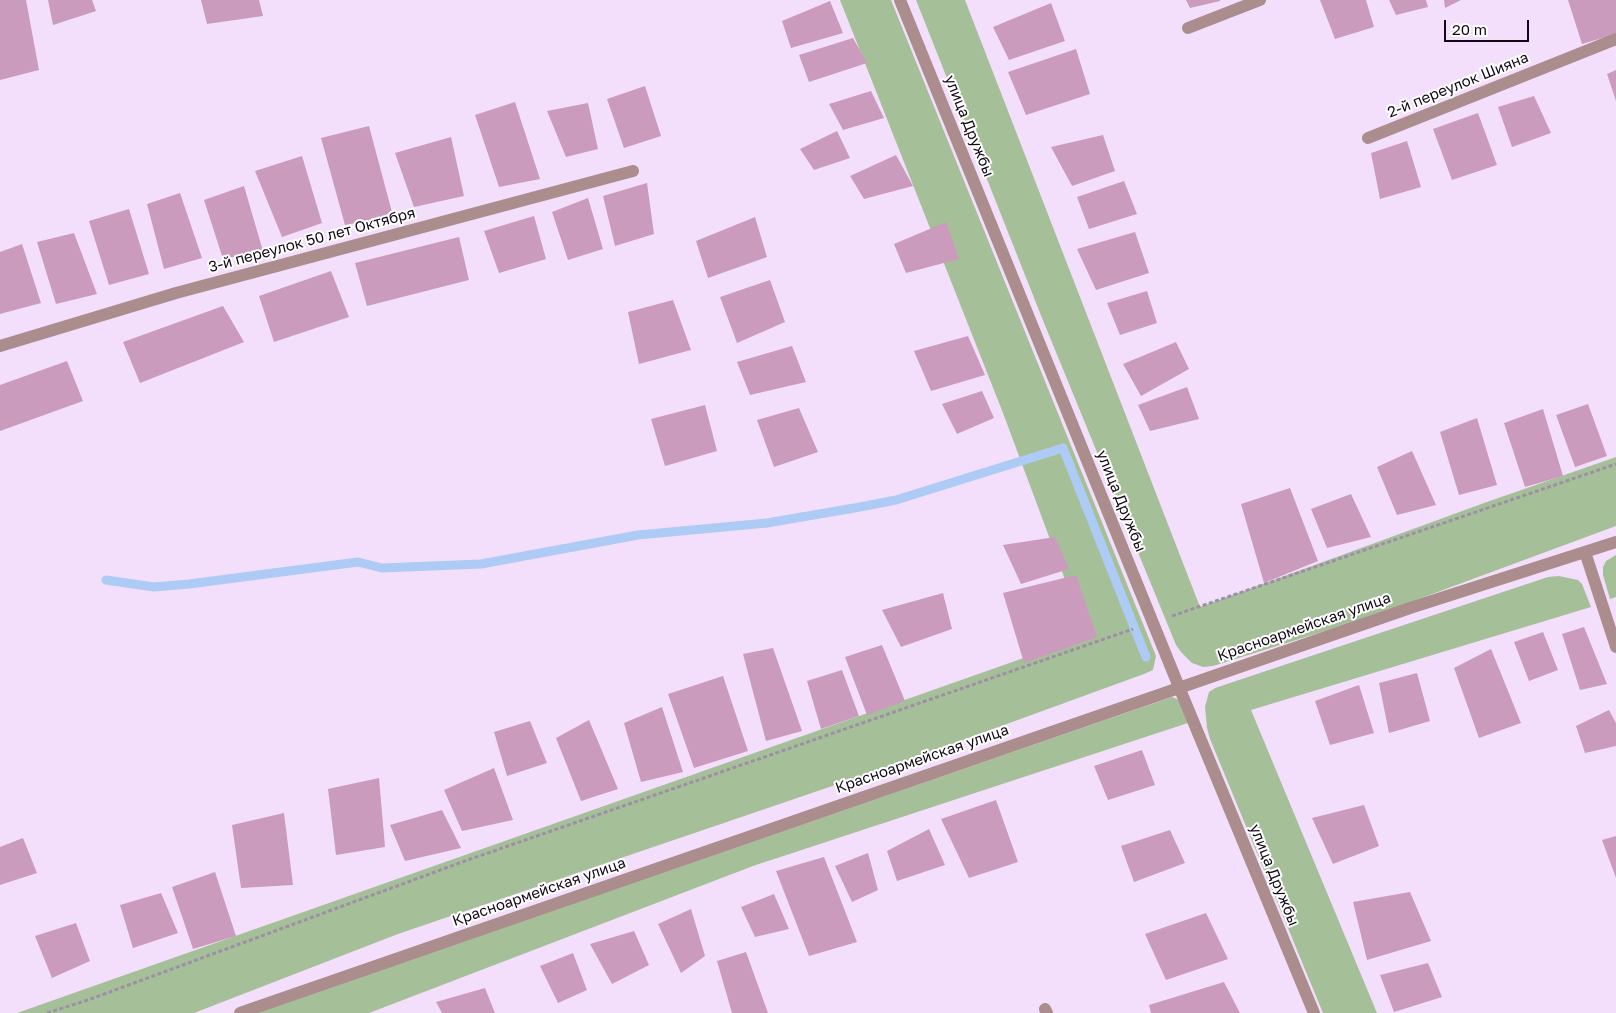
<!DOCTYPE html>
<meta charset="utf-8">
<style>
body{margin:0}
#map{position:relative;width:1616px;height:1013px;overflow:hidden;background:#f3dffb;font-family:"Golos Text",sans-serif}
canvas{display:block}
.scale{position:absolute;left:1444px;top:20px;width:85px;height:22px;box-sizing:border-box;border:2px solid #130817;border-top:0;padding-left:6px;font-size:15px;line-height:18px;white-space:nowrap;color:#130817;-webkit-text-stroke:4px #fff;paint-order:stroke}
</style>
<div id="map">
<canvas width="1616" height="1013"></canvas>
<div class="scale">20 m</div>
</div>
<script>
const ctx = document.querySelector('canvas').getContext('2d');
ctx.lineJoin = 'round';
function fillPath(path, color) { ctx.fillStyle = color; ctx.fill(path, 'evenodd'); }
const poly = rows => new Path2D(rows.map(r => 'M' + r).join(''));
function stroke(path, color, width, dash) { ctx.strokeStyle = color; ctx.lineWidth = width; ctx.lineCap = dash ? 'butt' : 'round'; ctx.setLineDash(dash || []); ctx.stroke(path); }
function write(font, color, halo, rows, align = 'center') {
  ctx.font = font + ' "Golos Text",sans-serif'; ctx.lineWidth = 4; ctx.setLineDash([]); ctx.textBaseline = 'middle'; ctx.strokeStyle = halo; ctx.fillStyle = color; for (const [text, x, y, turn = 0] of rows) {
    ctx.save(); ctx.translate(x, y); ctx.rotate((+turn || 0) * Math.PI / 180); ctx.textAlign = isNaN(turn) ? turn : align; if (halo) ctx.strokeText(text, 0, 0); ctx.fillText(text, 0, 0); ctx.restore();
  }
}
fillPath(poly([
 [840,0,891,0,1156,656,1153,670,1144,674,897,764,398,934,194,1013,17,1013,1086,636,1003,413],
 [916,0,965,0,1200,607,1484,503,1616,457,1616,526,1370,617,1213,666,1203,667,1192,663,1181,652,1176,645,1042,318],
 [1616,555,1616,597,1610,599,1603,575,1603,567,1606,561],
 [1559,576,1578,580,1582,584,1591,607,1251,710,1377,1013,1323,1013,1210,739,1207,728,1205,707,1209,692,1215,688,1548,577],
 [1172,697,1177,699,1179,701,1188,723,753,866,369,1013,256,1013]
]), '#a5c099');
stroke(poly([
 [106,580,154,587,189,584,358,562,382,568,481,564,638,535,767,523,860,507,896,500,1063,448,1146,657]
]), '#adcbf5', 9);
fillPath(poly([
 [0,0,26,0,39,70,0,80],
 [48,0,92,0,96,11,53,25],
 [201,0,259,0,263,16,207,24],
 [1186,0,1220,0,1220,1,1190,8],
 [1320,0,1366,0,1374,27,1335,39],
 [1389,0,1426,0,1428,7,1396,15],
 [1444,0,1461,0,1445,8],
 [1568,0,1616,0,1616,34,1582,44],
 [830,1,843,33,791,48,782,21],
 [1051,3,1065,41,1009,60,993,27],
 [853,38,867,63,809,82,799,55],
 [1076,49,1090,94,1026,115,1008,72],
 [1616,70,1616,101,1607,74],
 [645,86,661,136,624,148,607,99],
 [871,91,884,118,843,130,829,104],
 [1534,96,1551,133,1512,147,1498,107],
 [515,102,540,179,499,187,475,115],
 [588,103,598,149,566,157,547,111],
 [1478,113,1497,165,1452,180,1433,129],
 [369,126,393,216,345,225,321,138],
 [837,131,850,158,814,170,800,149],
 [1103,135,1115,171,1072,186,1051,147],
 [451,137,464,196,414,207,395,153],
 [1407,141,1421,187,1380,199,1371,153],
 [896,155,913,186,864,199,850,176],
 [302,156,322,223,282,237,255,171],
 [1124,181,1137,214,1089,229,1077,197],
 [647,183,654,234,615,246,603,196],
 [244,186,263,251,223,259,204,200],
 [180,193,202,258,164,269,147,204],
 [588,198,603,249,568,260,552,212],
 [129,209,149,274,109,285,89,221],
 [534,216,546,259,499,273,484,231],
 [755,217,767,257,708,278,696,241],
 [946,222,959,259,906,273,894,244],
 [1135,232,1149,273,1096,290,1077,249],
 [74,233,97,294,56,304,37,242],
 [459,237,469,280,367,306,355,263],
 [22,244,41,303,0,314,0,252],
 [331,271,349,317,274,342,259,296],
 [770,280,785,322,737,343,720,297],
 [1147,291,1157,323,1120,335,1107,303],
 [673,300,691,350,639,364,628,312],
 [223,306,244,342,140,383,123,342],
 [968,336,985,375,931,391,914,351],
 [1176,342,1189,369,1141,396,1123,364],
 [792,346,806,382,750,395,737,362],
 [67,361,83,401,0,431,0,385],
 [1187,387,1199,419,1150,431,1138,405],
 [982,391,994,418,957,434,942,404],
 [1588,404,1607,456,1575,467,1556,415],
 [705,405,717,451,665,466,651,419],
 [799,408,818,452,774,467,757,420],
 [1543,409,1563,476,1525,487,1504,423],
 [1477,418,1497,485,1459,495,1440,432],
 [1412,451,1436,505,1397,515,1377,467],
 [1290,488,1318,561,1264,583,1241,504],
 [1351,494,1371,537,1327,548,1311,509],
 [1055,537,1069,569,1021,584,1003,545],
 [1076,575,1097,637,1024,663,1003,593],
 [943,593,952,629,901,647,882,610],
 [1584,627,1607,684,1580,690,1562,634],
 [1543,632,1558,670,1529,681,1514,642],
 [882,645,905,701,867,715,845,657],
 [773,648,802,731,766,741,743,654],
 [1491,649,1521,723,1479,738,1454,668],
 [842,670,859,716,821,729,807,681],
 [1417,673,1430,721,1389,733,1379,683],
 [723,676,748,751,694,768,668,694],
 [1359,685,1374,733,1330,745,1315,701],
 [662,707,683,772,641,782,624,723],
 [1609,710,1616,723,1616,746,1585,753,1576,726],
 [589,720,618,789,581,801,556,738],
 [530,721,547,763,507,776,494,732],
 [1142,750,1155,785,1108,800,1094,766],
 [494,768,513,820,462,831,444,790],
 [379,778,385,847,336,855,328,789],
 [996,800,1018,862,969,878,941,819],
 [1364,805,1379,846,1333,864,1312,818],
 [442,810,461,848,405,861,390,825],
 [284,813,293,885,241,888,232,825],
 [929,829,945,865,897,881,887,851],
 [1170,830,1185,863,1134,882,1121,846],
 [1616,836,1616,878,1602,840],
 [23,838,37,873,0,885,0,847],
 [868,853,878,890,852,902,835,866],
 [824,857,857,942,809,956,776,871],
 [215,872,236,936,193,949,172,887],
 [1410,892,1431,941,1367,960,1353,902],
 [161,893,178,933,133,948,120,905],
 [774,894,789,929,755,937,741,907],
 [691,909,705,956,681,973,658,924],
 [1206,913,1228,959,1166,980,1145,934],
 [76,923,90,961,52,978,35,936],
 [634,931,649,965,612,984,590,944],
 [746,952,768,1013,732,1013,717,961],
 [573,953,587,990,558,1003,540,966],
 [1428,963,1442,997,1394,1012,1380,975],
 [1224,982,1240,1013,1151,1013,1149,1005],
 [485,988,495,1013,442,1013,436,1002]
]), '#cb9bbe');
stroke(poly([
 [1172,616,1616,464],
 [47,1013,88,1000,462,862,1133,629]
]), '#9f8fa6', 3, [4, 2.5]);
stroke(poly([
 [900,0,1179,687,1314,1013],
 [1188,28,1260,0],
 [1368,138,1616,39],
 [0,346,176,293,633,171],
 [1585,552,1616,647],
 [1045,1009,1047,1013],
 [240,1013,1410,608,1616,542]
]), '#ac8d8e', 12);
write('15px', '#130817', '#fff', [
 ["2-й переулок Шияна",1458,85,-22],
 ["улица Дружбы",969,126,68],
 ["3-й переулок 50 лет Октября",312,240,-15],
 ["улица Дружбы",1121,501,68],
 ["Красноармейская улица",1304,627,-19],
 ["Красноармейская улица",922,759,-19],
 ["улица Дружбы",1274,875,68],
 ["Красноармейская улица",539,892,-19]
]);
</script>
